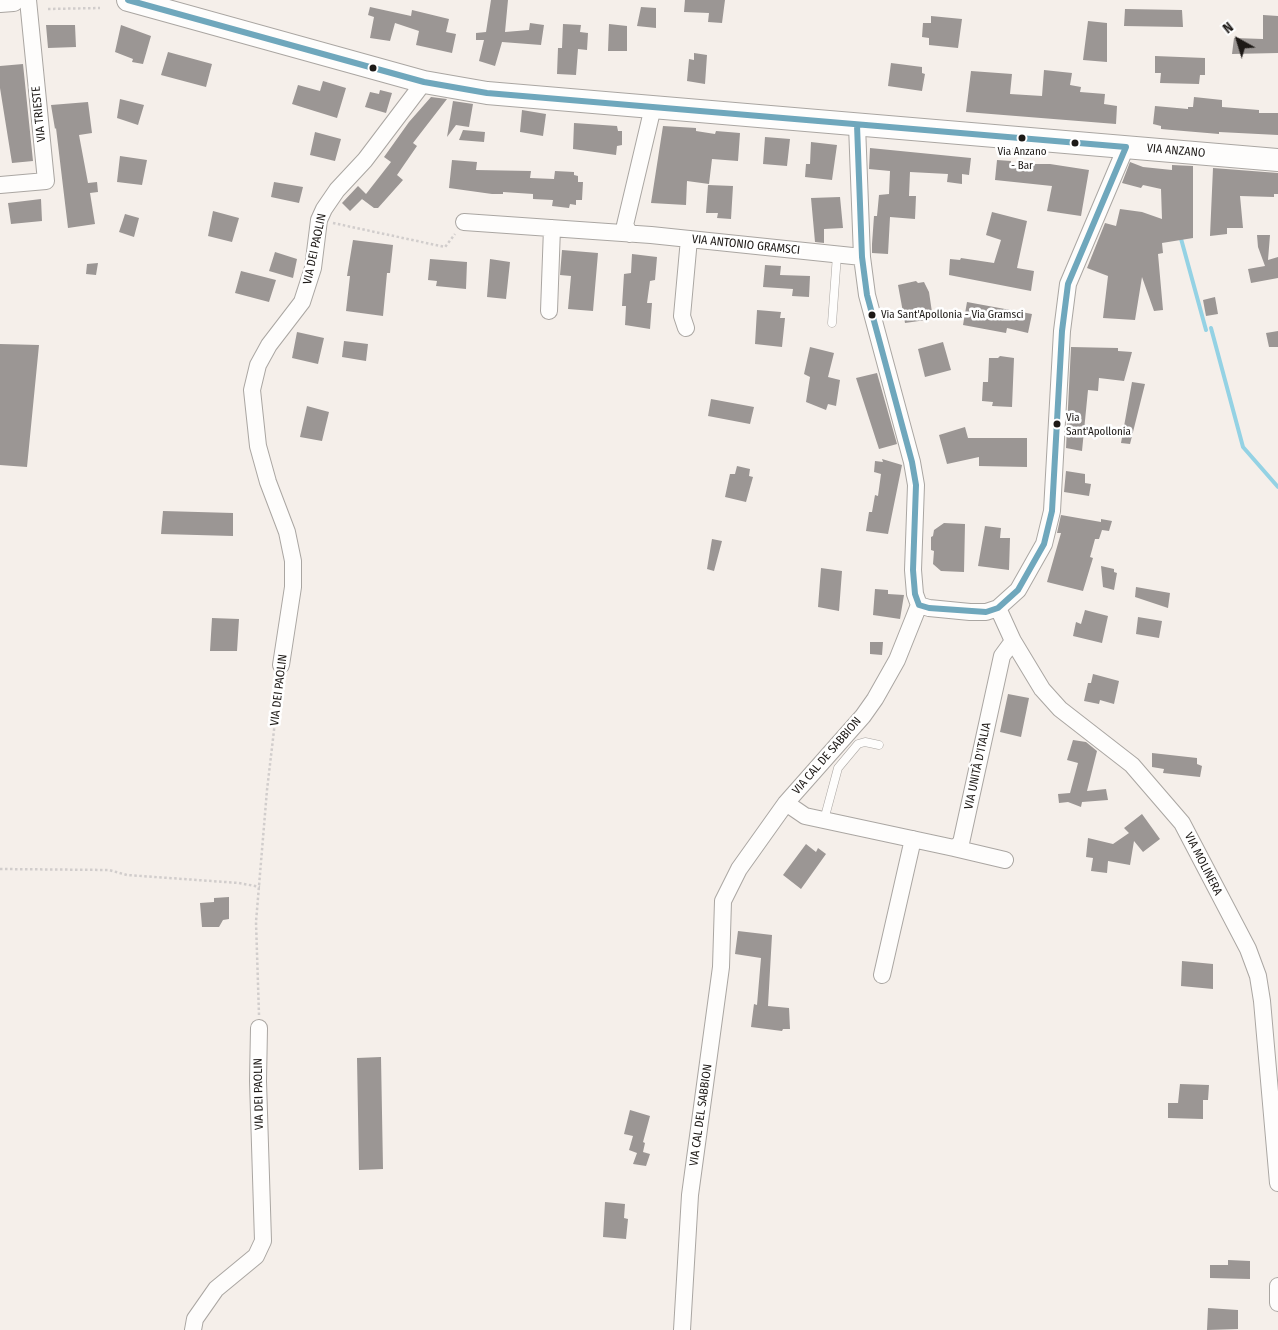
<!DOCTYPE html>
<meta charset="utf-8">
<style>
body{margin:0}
#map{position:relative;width:1278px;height:1330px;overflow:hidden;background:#f5efea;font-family:"Fira Sans Condensed",sans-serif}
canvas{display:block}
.north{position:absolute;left:1213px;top:15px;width:50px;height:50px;-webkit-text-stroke:4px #fff;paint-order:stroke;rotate:321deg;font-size:14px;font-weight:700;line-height:20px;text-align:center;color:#1d1916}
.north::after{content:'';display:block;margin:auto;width:18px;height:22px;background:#1d1916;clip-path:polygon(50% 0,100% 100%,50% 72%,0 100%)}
</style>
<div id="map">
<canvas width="1278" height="1330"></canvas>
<div class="north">N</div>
</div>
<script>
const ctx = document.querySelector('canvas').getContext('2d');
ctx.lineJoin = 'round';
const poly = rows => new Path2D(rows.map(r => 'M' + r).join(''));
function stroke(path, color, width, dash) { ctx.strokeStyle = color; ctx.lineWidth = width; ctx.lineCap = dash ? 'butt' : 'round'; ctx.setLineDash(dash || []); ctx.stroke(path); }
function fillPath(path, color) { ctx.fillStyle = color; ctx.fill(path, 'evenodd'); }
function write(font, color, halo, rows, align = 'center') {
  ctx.font = font + ' "Fira Sans Condensed",sans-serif'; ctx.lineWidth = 5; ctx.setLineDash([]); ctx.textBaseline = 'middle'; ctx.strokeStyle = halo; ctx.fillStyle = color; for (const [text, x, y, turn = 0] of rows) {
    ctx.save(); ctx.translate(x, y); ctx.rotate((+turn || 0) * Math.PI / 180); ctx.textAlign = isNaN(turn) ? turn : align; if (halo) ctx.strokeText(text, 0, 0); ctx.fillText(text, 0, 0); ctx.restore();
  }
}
stroke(poly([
 [1180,235,1206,330],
 [1211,328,1243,447,1278,487]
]), '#94d2e4', 4);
fillPath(poly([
 [491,0,508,0,505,32,529,30,530,23,544,25,541,45,502,42,495,66,479,61,484,40,476,40,476,33,486,32],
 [685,0,725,0,722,23,708,22,709,13,684,12],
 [370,7,411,16,412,10,449,19,446,32,456,34,452,53,416,45,419,31,395,23,390,41,370,38,374,17,368,15],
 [641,7,656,8,656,28,637,26],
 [1125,9,1182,10,1183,27,1124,26],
 [1263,15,1278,16,1278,53,1232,54,1234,38,1263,39],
 [931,16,962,19,958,48,929,45,929,38,922,37,923,23,931,23],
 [1088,21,1107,23,1107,62,1083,60],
 [563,24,581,25,580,32,588,33,587,50,578,49,576,75,557,74,558,48,562,48],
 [609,24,627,26,627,51,608,51],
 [46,25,75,25,76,47,48,48],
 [121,25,151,36,143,64,132,62,133,59,115,52],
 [168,52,212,64,206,87,161,75],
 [694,53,707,55,705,84,687,81,689,59,694,60],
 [1155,56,1205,58,1205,75,1200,75,1199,84,1160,83,1161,73,1155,73],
 [891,63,922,67,922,73,925,74,922,91,888,86],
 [23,64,33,161,12,163,0,88,0,66],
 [1044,70,1072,73,1070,85,1081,87,1080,92,1105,94,1104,104,1117,106,1116,124,966,112,971,71,1012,74,1010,94,1042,96],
 [323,81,346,88,337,118,292,104,298,85,320,91],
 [380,90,392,93,386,113,365,107,370,92,379,94],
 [431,97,447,99,413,143,417,146,397,175,403,180,378,208,374,208,362,199,364,197,350,211,342,203,358,186,366,194,391,162,384,157,409,122],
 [1194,97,1222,100,1222,107,1259,110,1259,113,1278,113,1278,135,1219,132,1219,134,1172,130,1161,129,1161,126,1153,124,1155,106,1188,109,1188,107,1193,107],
 [120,99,144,105,138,125,117,118],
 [453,101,473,104,469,127,456,125,447,137],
 [88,102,92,133,79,135,88,183,97,182,98,192,90,193,95,224,68,228,56,128,55,129,51,105],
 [522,110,546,114,543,136,520,132],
 [574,123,617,126,618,131,622,131,622,145,617,146,616,155,573,149],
 [663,126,696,128,696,131,715,134,716,131,740,133,738,161,712,159,709,184,687,181,686,205,651,203],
 [463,130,485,132,484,142,459,140],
 [315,132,341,139,335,161,310,155],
 [765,137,790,139,787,166,763,164],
 [811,142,837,145,832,180,805,177,806,164,810,164],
 [870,148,971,158,969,175,962,174,962,184,947,182,948,174,910,172,909,196,916,196,915,219,890,217,888,254,872,253,872,244,874,216,877,216,879,195,889,194,890,171,869,169],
 [120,156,147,160,142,185,117,182],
 [452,160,477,162,476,170,531,171,530,178,554,179,555,171,574,172,574,175,578,176,578,182,583,182,582,200,576,200,576,205,570,204,569,208,552,206,553,200,533,199,533,194,503,192,503,194,492,194,449,188],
 [997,160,1011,161,1011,164,1050,164,1089,170,1081,216,1047,211,1052,186,995,180],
 [1130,162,1143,167,1172,170,1172,165,1193,166,1193,238,1162,243,1163,253,1158,254,1163,310,1154,311,1142,277,1135,320,1103,318,1108,276,1087,268,1105,223,1116,226,1120,209,1142,212,1162,219,1161,189,1143,185,1141,188,1122,183],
 [1213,168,1278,173,1278,194,1274,194,1274,197,1240,196,1243,228,1227,228,1227,234,1210,236],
 [274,182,303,187,299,203,271,197],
 [708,185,733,186,731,219,717,218,718,213,706,213],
 [840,197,843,228,824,229,824,243,815,242,811,198],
 [41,199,42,221,11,224,8,203],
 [213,211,239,218,232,242,208,236],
 [992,212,1027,221,1017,268,1034,271,1031,291,949,275,950,259,960,260,961,258,994,263,1001,240,986,235],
 [125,214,139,218,134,237,119,232],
 [1257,235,1270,235,1268,260,1278,257,1278,278,1251,283,1248,269,1265,266,1258,247],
 [353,240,393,245,390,273,387,273,383,316,346,311,350,276,347,276],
 [562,250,598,253,593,311,568,309,571,276,560,275],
 [275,252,297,259,293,278,269,271],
 [632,254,657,257,655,280,650,281,647,303,652,303,650,329,625,325,626,306,622,306,624,274,631,273],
 [430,259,467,262,466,289,436,286,437,281,428,280],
 [490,259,510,262,506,299,487,297],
 [98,263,96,275,86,274,87,264],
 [765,265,781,266,780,275,810,276,809,297,792,296,793,289,763,287],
 [241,271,276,280,269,302,235,293],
 [916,281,918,283,924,282,929,292,933,319,905,323,898,285],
 [1215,297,1218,314,1206,316,1203,300],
 [967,302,1032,314,1028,333,1007,328,1006,333,963,325],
 [757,310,781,312,780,318,785,318,782,347,755,344],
 [1278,331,1278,347,1269,347,1266,333],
 [297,332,324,338,318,364,292,358],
 [344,341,368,344,366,361,342,357],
 [943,342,951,370,925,377,918,349],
 [0,344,39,345,27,467,0,465],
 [810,347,834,353,828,377,840,380,836,406,828,404,826,410,806,402,810,377,804,374],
 [1071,347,1118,348,1118,351,1132,352,1124,381,1099,378,1098,391,1088,390,1082,451,1066,448],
 [1000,356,1014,358,1012,407,992,406,993,402,982,401,983,382,988,382,989,358,998,358],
 [877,373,897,444,879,449,856,378],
 [1132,382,1145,384,1130,444,1121,443],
 [711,399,754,407,750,424,708,416],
 [307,406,329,412,322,441,300,437],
 [965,427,968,438,1027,438,1027,467,979,466,979,457,947,464,939,435],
 [882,459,902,465,888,534,866,531,869,512,872,512,875,495,878,496,881,474,874,472,875,461,883,462],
 [737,466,750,469,749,476,753,477,746,502,725,497,730,474,735,474],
 [1066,471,1085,474,1085,483,1091,484,1089,496,1064,492],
 [163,511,233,513,233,536,161,534],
 [1061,515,1101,522,1101,519,1112,521,1109,531,1102,530,1099,539,1095,539,1090,557,1093,558,1083,591,1047,582,1061,533,1057,533],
 [944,523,965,524,964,572,941,571,933,564,934,551,931,550,931,537,933,536,934,530],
 [985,526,1001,528,1000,538,1010,538,1009,570,978,566],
 [712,539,722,541,714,571,707,569],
 [1101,566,1114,569,1114,572,1117,573,1114,590,1103,587],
 [821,568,842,571,839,611,818,607],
 [1136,587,1170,593,1168,608,1135,597],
 [875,589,888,590,888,594,904,595,900,619,873,615],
 [1085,610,1108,616,1102,643,1073,636,1076,622,1081,624],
 [1138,617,1162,621,1159,638,1136,634],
 [212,618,239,619,237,651,210,651],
 [870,642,883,642,882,655,870,654],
 [1093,674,1119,681,1114,704,1100,700,1099,704,1084,701,1088,683,1091,683],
 [1008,694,1029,698,1021,737,1000,732],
 [1073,740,1086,742,1097,751,1087,791,1106,789,1108,800,1082,802,1081,807,1068,802,1059,803,1058,794,1070,793,1078,763,1067,760],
 [1152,753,1197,758,1197,764,1202,766,1200,777,1163,773,1164,769,1152,767],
 [1142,814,1160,839,1143,852,1134,841,1130,865,1108,861,1107,873,1091,871,1093,858,1086,857,1088,838,1113,844,1129,833,1124,828],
 [806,844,816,852,818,848,826,854,801,889,783,875],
 [229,897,229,919,223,920,219,927,202,927,200,903,214,902,214,898],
 [738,931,772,935,768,1006,789,1008,790,1029,783,1029,782,1031,751,1027,754,1004,757,1005,761,958,735,954],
 [1182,961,1213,964,1213,989,1181,986],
 [381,1057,383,1169,359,1170,357,1058],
 [1180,1084,1209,1085,1208,1100,1203,1100,1203,1119,1168,1118,1168,1103,1178,1103],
 [630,1110,650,1116,643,1142,645,1143,643,1152,650,1154,646,1166,633,1164,637,1153,629,1150,633,1136,624,1134],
 [605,1202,625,1204,624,1218,628,1219,626,1239,603,1237],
 [1228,1260,1250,1261,1250,1279,1210,1278,1210,1265,1228,1265],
 [1208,1308,1238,1310,1238,1329,1207,1330]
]), '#9b9694');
const lane = poly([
 [832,323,837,255],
 [824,820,838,768,858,744,865,742,879,745]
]);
const street = poly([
 [857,125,862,257,867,295,912,462,916,485,913,570,915,594,919,605,929,608,970,612,986,612,998,608,1018,590,1044,544,1052,511,1062,331,1068,284,1126,147],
 [0,185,46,181,28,0],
 [464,222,651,235,862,257],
 [630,234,625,225,653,107],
 [549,311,552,228],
 [686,328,682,316,689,239],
 [998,608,1013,641,1042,689,1060,709,1132,765,1182,823,1248,949,1258,976,1262,1001,1278,1183],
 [281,665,293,587,293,561,287,532,268,482,258,446,252,390,258,365,269,345,302,302,313,268,319,220,324,209,337,190,365,160,424,82],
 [786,803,805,816,954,848,961,843,1002,656,1013,641],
 [954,848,1005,860],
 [882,975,913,839],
 [1278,1286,1278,1303],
 [193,1330,195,1319,216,1289,256,1256,263,1241,258,1081,259,1028],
 [682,1330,690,1195,721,967,723,901,739,869,786,803,863,716,875,699,897,660,919,605]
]);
const secondary = poly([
 [128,0,424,82,487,93,1278,160],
 [0,1,13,0]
]);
stroke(lane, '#aaa6a2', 9);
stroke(street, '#aaa6a2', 18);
stroke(secondary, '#aaa6a2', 24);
stroke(poly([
 [48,9,100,8],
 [333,223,445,247,455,234],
 [0,869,109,870,127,875,239,883,260,887],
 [259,1015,256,922,267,790,280,679]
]), '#d1cdcc', 2.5, [2.5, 2.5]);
stroke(lane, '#fefdfc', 8);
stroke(street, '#fefdfc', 16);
stroke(secondary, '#fefdfc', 22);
stroke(poly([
 [128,0,424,82,487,93,1126,147,1068,284,1062,331,1052,511,1044,544,1018,590,998,608,986,612,929,608,919,605,915,594,913,570,916,485,912,462,867,295,862,257,857,125]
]), '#6fa7bc', 6);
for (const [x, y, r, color] of [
 [373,68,4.5,"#1d1916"],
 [1022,138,4.5,"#1d1916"],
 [1075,143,4.5,"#1d1916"],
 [872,315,4.5,"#1d1916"],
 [1057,424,4.5,"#1d1916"]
]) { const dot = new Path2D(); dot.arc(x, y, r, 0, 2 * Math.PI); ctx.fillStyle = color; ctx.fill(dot); stroke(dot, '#fff', 2); }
write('11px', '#1d1916', '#fff', [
 ["Via Anzano",1022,152,"center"],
 ["- Bar",1022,166,"center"],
 ["Via Sant'Apollonia - Via Gramsci",881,315],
 ["Via",1066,418],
 ["Sant'Apollonia",1066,432]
], 'left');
write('12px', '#1d1916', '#fff', [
 ["VIA TRIESTE",39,114,-96],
 ["VIA ANZANO",1176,151,5],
 ["VIA ANTONIO GRAMSCI",746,245,6],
 ["VIA DEI PAOLIN",315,249,-78],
 ["VIA DEI PAOLIN",279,690,-83],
 ["VIA CAL DE SABBION",827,756,-49],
 ["VIA UNITÀ D'ITALIA",978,766,-78],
 ["VIA MOLINERA",1203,864,63],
 ["VIA DEI PAOLIN",259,1094,-91],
 ["VIA CAL DEL SABBION",701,1115,-82]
]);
</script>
